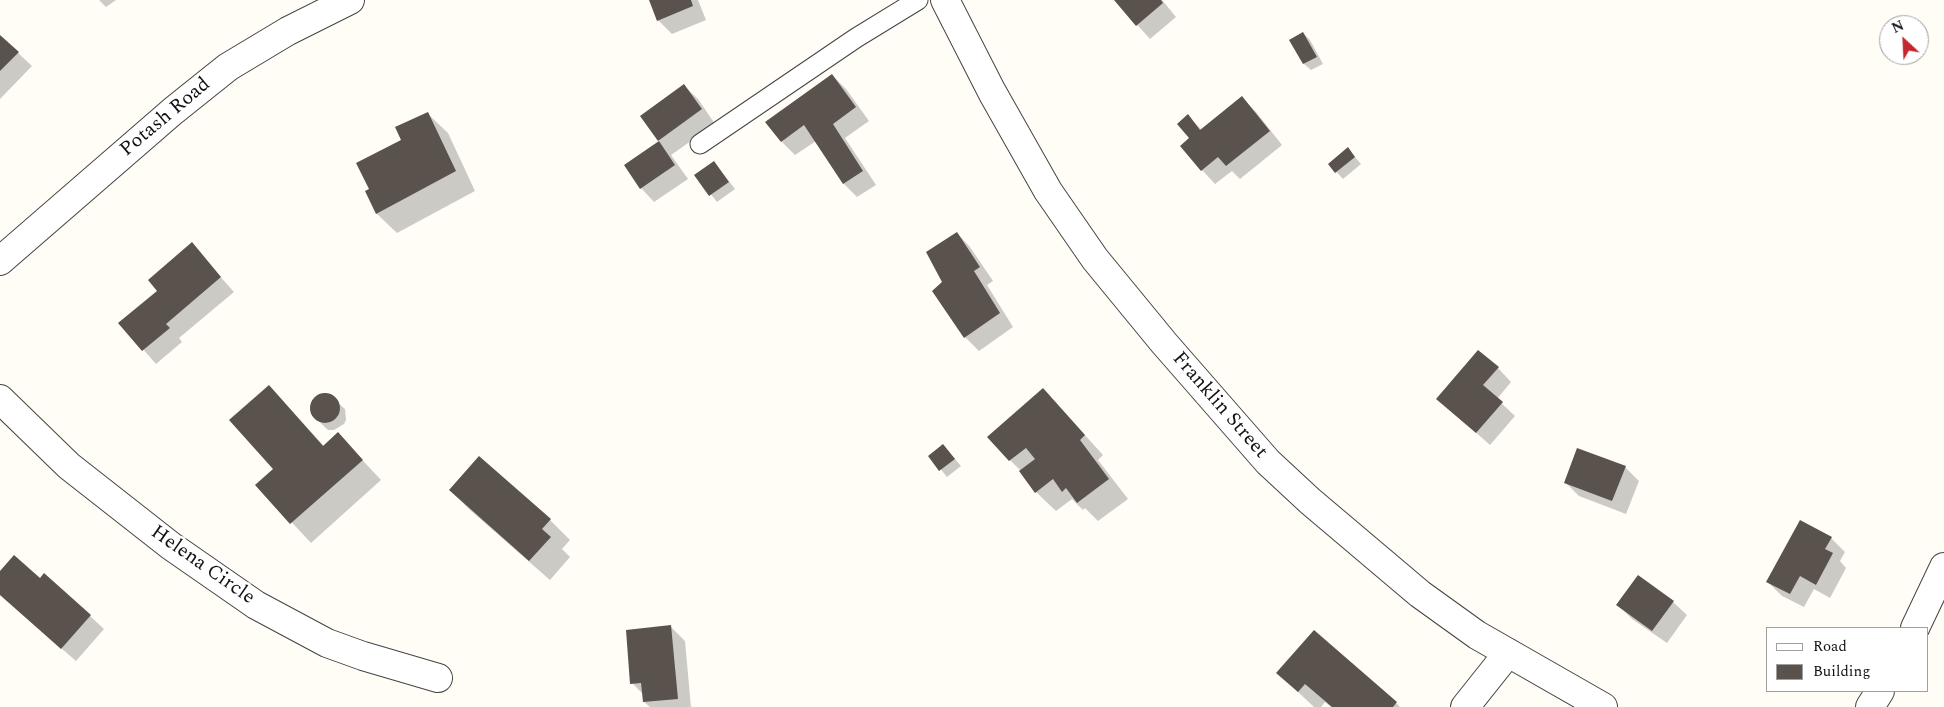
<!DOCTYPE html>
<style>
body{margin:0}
#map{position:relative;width:1944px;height:707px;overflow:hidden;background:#fffdf5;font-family:Spectral,serif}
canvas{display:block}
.legend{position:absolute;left:1766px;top:627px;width:162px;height:65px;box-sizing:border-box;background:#fff;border:1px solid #a0a0a0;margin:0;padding:6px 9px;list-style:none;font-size:15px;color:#111}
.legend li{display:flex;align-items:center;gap:10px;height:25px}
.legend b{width:25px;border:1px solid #a0a0a0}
.north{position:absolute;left:1879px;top:15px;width:50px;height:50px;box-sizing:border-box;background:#fff;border:1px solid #a0a0a0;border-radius:50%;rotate:335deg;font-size:14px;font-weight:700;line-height:20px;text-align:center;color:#111}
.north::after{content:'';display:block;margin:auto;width:18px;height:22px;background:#c4262e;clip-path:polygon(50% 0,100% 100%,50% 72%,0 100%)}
</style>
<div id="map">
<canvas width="1944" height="707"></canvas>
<ul class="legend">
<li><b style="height:6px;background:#fff"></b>Road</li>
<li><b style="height:14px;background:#5a524d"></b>Building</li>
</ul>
<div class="north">N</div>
</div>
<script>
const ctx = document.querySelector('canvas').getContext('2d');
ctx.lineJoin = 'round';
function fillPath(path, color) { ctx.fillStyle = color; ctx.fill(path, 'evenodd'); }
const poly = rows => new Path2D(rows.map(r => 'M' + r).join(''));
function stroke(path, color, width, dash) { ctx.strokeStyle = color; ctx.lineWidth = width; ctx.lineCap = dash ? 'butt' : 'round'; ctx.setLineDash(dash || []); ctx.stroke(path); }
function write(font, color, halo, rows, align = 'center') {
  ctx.font = font + ' Spectral,serif'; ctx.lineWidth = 5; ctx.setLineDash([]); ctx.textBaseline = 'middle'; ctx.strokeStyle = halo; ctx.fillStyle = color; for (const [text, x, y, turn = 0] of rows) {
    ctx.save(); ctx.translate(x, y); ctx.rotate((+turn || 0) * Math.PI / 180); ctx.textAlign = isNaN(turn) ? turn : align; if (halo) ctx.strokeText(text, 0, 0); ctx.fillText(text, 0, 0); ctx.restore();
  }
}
fillPath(poly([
 [99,0,116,0,106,7],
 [650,0,698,0,706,20,672,34,658,20],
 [1115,0,1162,0,1176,17,1150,39],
 [1303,33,1310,40,1323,64,1311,70,1304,64,1290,40],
 [0,36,32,66,0,99],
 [832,75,846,89,869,121,845,138,876,185,857,197,844,184,816,141,795,155,782,142],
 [684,86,698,99,715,124,671,155,688,179,654,202,641,188,625,166,660,141,659,140],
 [1242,98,1256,112,1282,145,1240,179,1232,171,1215,184,1202,170,1190,139,1188,116,1202,130],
 [428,114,448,133,475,191,397,233,377,214,366,192,371,190,402,141],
 [1354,156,1361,164,1343,179,1329,164],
 [714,162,735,189,717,202,696,176],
 [957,233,970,247,993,281,987,285,1013,327,979,351,965,337,944,282],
 [191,244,234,292,179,338,182,342,156,364,120,323,159,291],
 [1498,368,1511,382,1497,399,1515,416,1490,445,1438,399],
 [269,386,324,446,338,434,381,480,311,543,257,485,275,470],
 [1043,389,1103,455,1098,460,1128,499,1098,521,1085,508,1083,510,1072,499,1056,511,1036,492,1021,471,1010,460],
 [328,394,345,409,346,420,344,424,334,430,328,430,312,415,311,404,318,396],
 [943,445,961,466,947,477,930,456],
 [479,458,550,520,570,540,562,549,570,557,550,580,470,510,450,490],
 [1625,467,1639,481,1626,514,1579,496,1565,482],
 [1831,538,1845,552,1840,561,1846,568,1830,598,1814,589,1804,607,1782,596,1768,582],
 [0,573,90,616,104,629,76,661,0,595],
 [1673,602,1687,615,1667,643,1632,619,1618,605],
 [671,627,685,641,691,707,650,707,644,702,644,695,632,683],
 [1314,632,1396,703,1400,707,1331,707,1325,702,1321,707,1314,707,1298,692,1278,673]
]), '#0003');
fillPath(poly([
 [649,0,691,0,693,6,657,21],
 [1114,0,1161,0,1163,3,1136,26],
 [1303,32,1317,57,1303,64,1289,40],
 [0,35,19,52,0,71],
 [832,74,856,107,833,124,863,171,843,184,804,125,781,142,765,122],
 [684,84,702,109,658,141,640,116],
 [1242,96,1270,131,1226,166,1218,157,1201,171,1180,146,1189,138,1177,124,1188,114,1200,130],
 [428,112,456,171,376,214,365,191,369,189,356,163,401,140,395,127],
 [659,141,675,165,640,189,624,165],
 [1348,147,1355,157,1335,173,1328,164],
 [714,161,729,182,709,196,694,175],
 [957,232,980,267,974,271,1000,313,964,338,932,291,942,282,926,252],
 [192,242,221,277,166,324,170,328,142,351,118,323,157,291,148,280],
 [1478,350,1499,367,1483,385,1503,402,1476,433,1436,399],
 [269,385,323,446,338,432,363,460,290,524,255,485,273,469,229,420],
 [1043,388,1085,435,1080,440,1109,479,1077,503,1066,488,1062,492,1053,479,1035,493,1019,471,1035,459,1026,448,1009,461,987,437],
 '310 408a15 15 0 1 1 30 0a15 15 0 1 1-30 0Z',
 [943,444,955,459,939,471,928,456],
 [1577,448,1626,466,1612,501,1564,483],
 [479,456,551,519,542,529,551,537,529,561,449,490],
 [1800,520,1832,537,1825,549,1833,553,1816,585,1800,576,1790,594,1766,582],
 [14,555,40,578,44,573,91,615,61,649,0,595,0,571],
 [1638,575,1674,601,1652,631,1616,605],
 [671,625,678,699,643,702,641,683,630,684,626,630],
 [1314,630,1397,702,1393,707,1332,707,1305,684,1298,692,1276,673]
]), '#5a524d');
const service = poly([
 [700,144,856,38,918,0]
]);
const minor = poly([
 [0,261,173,111,228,67,288,31,350,0],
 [0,399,69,466,171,546,256,605,327,643,363,656,438,678],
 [1915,628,1944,567],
 [1465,707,1508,653],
 [1870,707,1880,691]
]);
const tertiary = poly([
 [945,0,992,92,1048,191,1095,259,1164,343,1268,462,1310,501,1420,594,1477,635,1603,707]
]);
stroke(service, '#444', 21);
stroke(minor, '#444', 30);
stroke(tertiary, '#444', 30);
stroke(service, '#fff', 19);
stroke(minor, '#fff', 28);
stroke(tertiary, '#fff', 28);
write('20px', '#111', '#fff', [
 ["Potash Road",166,118,-40],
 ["Franklin Street",1219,406,49],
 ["Helena Circle",202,566,35]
]);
</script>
